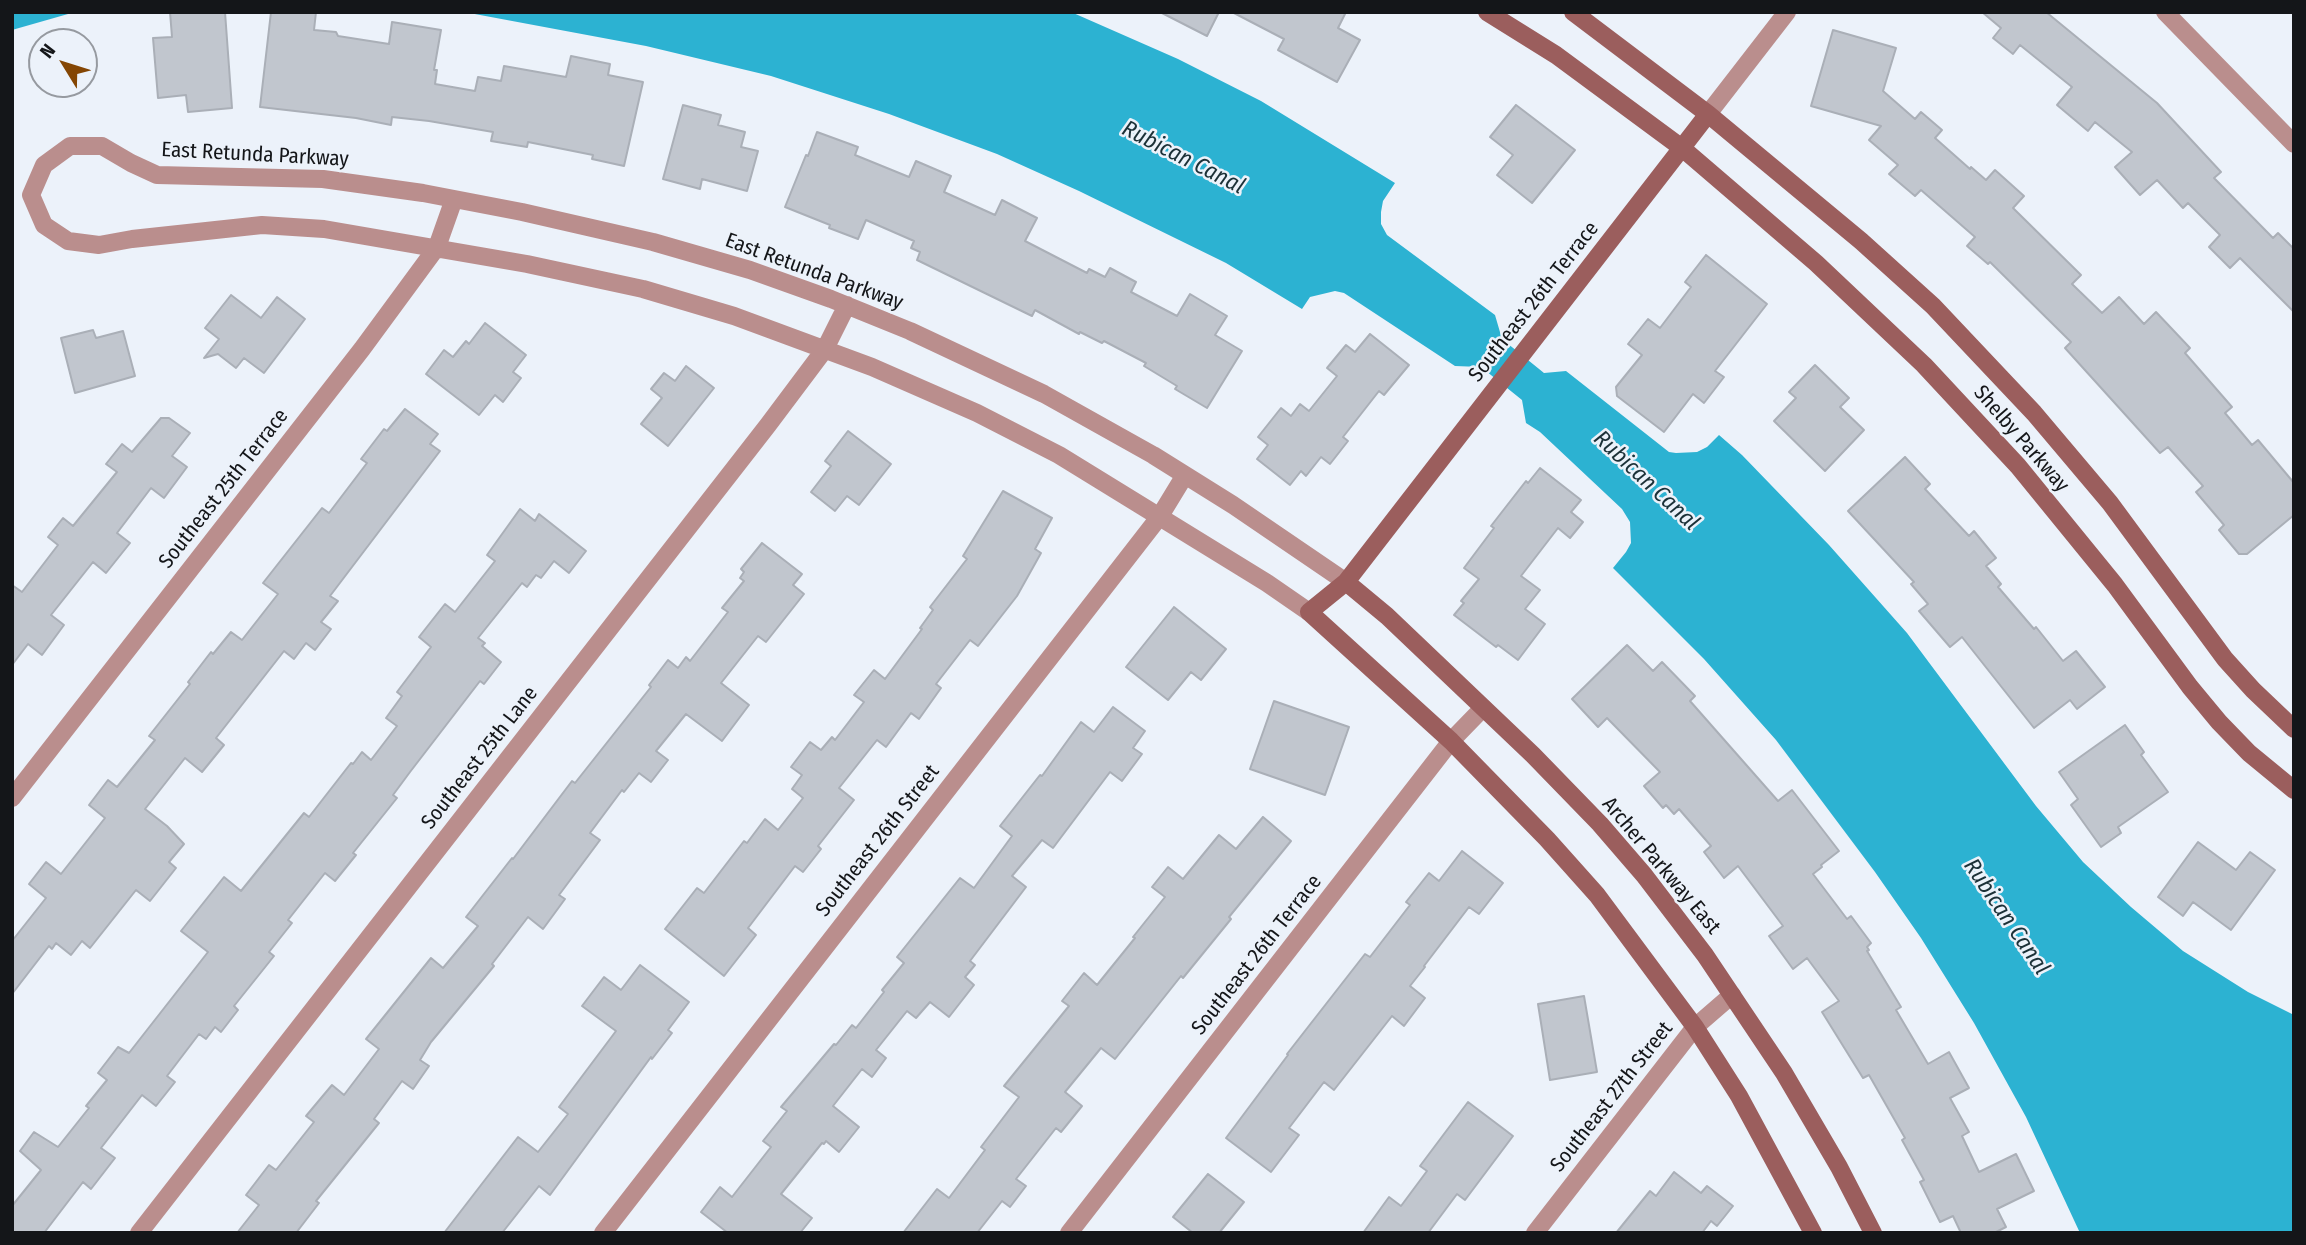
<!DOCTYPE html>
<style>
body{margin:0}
#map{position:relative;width:2306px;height:1245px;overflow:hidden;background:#ecf2fa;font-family:"Fira Sans Condensed",sans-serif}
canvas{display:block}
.frame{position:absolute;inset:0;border:14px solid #141619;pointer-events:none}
.north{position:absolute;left:28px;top:28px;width:70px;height:70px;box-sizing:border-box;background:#ecf2fa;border:2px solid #969aa0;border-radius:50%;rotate:308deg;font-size:19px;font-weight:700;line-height:28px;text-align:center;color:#141619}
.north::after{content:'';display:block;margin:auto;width:24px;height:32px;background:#844604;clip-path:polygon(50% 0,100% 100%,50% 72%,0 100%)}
</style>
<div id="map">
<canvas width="2306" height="1245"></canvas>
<div class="frame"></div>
<div class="north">N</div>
</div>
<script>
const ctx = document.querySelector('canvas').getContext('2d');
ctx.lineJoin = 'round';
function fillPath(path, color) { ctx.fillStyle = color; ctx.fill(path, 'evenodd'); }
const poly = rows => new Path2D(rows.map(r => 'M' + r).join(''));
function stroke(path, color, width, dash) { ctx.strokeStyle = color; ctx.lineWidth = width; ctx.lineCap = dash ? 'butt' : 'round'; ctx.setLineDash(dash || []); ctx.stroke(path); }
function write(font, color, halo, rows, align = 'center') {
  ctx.font = font + ' "Fira Sans Condensed",sans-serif'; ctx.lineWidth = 5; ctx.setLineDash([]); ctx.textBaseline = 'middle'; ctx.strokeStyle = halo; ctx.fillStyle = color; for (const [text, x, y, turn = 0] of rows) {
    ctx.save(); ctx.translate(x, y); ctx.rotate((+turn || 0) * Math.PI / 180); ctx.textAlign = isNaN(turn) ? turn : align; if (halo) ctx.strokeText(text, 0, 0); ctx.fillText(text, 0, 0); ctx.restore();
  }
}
fillPath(poly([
 [12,12,75,12,12,30],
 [464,12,1071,12,1178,59,1261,101,1395,183,1383,201,1381,212,1381,224,1387,235,1495,315,1502,339,1544,373,1566,371,1669,452,1676,453,1697,452,1707,447,1719,435,1742,455,1829,545,1907,633,2036,806,2083,862,2131,907,2183,951,2248,992,2294,1015,2294,1233,2080,1233,2026,1117,1974,1023,1921,938,1875,872,1776,740,1704,659,1613,568,1626,552,1631,543,1630,522,1622,509,1540,432,1526,423,1522,400,1481,367,1455,366,1344,293,1335,291,1310,297,1302,309,1226,263,1079,191,997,154,889,114,771,76,646,46]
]), '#2cb2d2');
const building = poly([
 [170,12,225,12,232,108,188,112,186,95,158,98,153,38,172,37,170,12],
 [271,12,316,12,314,30,336,32,338,36,389,44,392,22,441,30,434,70,437,70,435,84,475,91,478,77,501,81,504,66,566,77,571,56,610,64,608,75,643,82,624,166,592,159,593,155,528,142,527,147,491,141,493,132,429,121,392,117,391,125,356,118,260,107,271,12],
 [1160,12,1219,12,1207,36,1160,12],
 [1232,12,1346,12,1338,28,1360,40,1337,82,1278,50,1284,39,1232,12],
 [1982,12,2046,12,2157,103,2221,172,2214,178,2273,238,2278,233,2294,249,2294,312,2240,258,2230,268,2209,247,2220,235,2188,203,2183,208,2157,180,2140,195,2115,167,2132,152,2095,122,2088,131,2057,105,2072,87,2020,45,2013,54,1993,38,2001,28,1982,12],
 [1833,30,1896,48,1883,91,1915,119,1921,112,1942,130,1935,138,1970,169,1971,167,1986,180,1995,170,2024,196,2013,208,2081,275,2072,284,2102,313,2119,297,2144,324,2156,312,2190,348,2185,353,2232,407,2225,413,2252,445,2258,440,2294,483,2294,515,2247,554,2239,554,2219,530,2224,525,2196,492,2203,486,2168,447,2160,453,2065,348,2071,342,1990,262,1988,264,1967,246,1975,237,1921,190,1915,196,1889,174,1898,165,1869,140,1881,126,1811,106,1833,30],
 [683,105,721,115,718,125,745,132,741,147,758,151,747,191,702,179,700,189,663,179,683,105],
 [1516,105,1575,150,1532,203,1497,175,1513,155,1490,137,1516,105],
 [817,132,858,147,855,155,909,177,916,161,951,176,944,192,995,215,1002,200,1037,218,1025,241,1087,273,1089,269,1105,277,1110,268,1136,282,1131,292,1177,316,1190,294,1227,316,1215,335,1242,351,1207,408,1175,389,1177,386,1144,366,1146,363,1104,341,1102,343,1080,332,1079,334,1035,310,1032,316,917,260,920,252,911,248,914,241,866,220,858,239,829,228,830,225,785,207,806,155,808,156,817,132],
 [1706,255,1767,304,1715,371,1724,377,1704,403,1693,394,1664,432,1617,396,1616,387,1642,355,1628,344,1648,319,1660,328,1691,287,1685,282,1706,255],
 [231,295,261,318,277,297,305,319,264,373,244,358,236,368,218,354,204,358,219,339,205,328,231,295],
 [485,323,526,355,513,372,521,378,503,402,495,395,479,415,426,374,444,350,453,357,466,341,469,344,485,323],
 [93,330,96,338,123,331,135,376,75,393,61,338,93,330],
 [1370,334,1409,365,1384,395,1379,391,1343,437,1348,441,1330,464,1321,457,1306,476,1301,471,1290,485,1257,459,1268,445,1258,437,1281,408,1291,416,1300,404,1309,411,1337,376,1327,368,1346,345,1355,352,1370,334],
 [1815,365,1849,398,1840,407,1864,430,1825,471,1774,421,1796,398,1789,392,1815,365],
 [686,366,714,388,668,446,641,424,662,398,651,389,664,373,675,381,686,366],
 [405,409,438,434,430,444,440,451,330,596,338,601,321,622,331,629,315,650,306,643,294,659,284,651,216,738,224,745,202,772,185,758,145,809,167,826,184,844,169,862,176,868,150,901,136,890,90,948,82,941,71,955,56,943,52,949,49,946,12,994,12,941,46,898,29,884,46,862,61,874,105,818,89,805,108,780,117,787,155,740,149,736,190,684,188,682,211,652,213,654,231,632,242,640,278,594,263,583,322,508,329,513,367,463,361,459,384,429,387,431,405,409],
 [161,418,169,418,190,433,172,456,187,467,164,498,151,488,117,533,130,543,106,573,93,562,51,615,64,625,42,655,28,644,12,665,12,585,22,592,58,545,48,537,63,518,73,526,117,472,106,464,122,444,132,452,161,418],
 [848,431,891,464,859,505,847,496,835,511,811,492,831,466,825,461,848,431],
 [1905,457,1930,484,1925,489,1969,536,1974,531,1996,558,1986,566,2001,584,1998,587,2034,629,2036,627,2063,661,2076,651,2105,687,2077,709,2070,700,2034,728,1962,637,1950,647,1919,611,1928,604,1911,584,1914,582,1848,511,1905,457],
 [1540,468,1581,500,1571,512,1583,522,1570,538,1558,528,1521,576,1540,590,1525,609,1545,624,1518,660,1498,645,1496,647,1454,615,1464,603,1461,601,1479,579,1464,568,1494,528,1491,526,1526,481,1528,483,1540,468],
 [1003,491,1052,518,1035,549,1041,553,1017,596,978,646,970,640,936,684,941,688,919,719,911,713,886,747,877,740,839,788,854,800,818,846,821,849,803,872,795,866,748,928,756,935,724,976,665,929,697,888,704,893,744,841,747,843,765,819,778,830,803,798,792,789,802,775,791,767,810,742,821,750,832,737,835,740,864,702,854,695,874,670,885,679,922,629,920,628,933,610,930,607,967,559,963,556,1003,491],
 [520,509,535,521,539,514,586,551,569,573,554,561,541,578,536,575,527,587,522,583,478,638,485,643,482,646,501,662,484,684,480,681,410,772,393,795,397,798,353,853,356,855,335,881,325,873,288,920,292,923,269,952,274,956,234,1006,238,1010,221,1032,215,1027,206,1039,199,1034,167,1076,175,1082,156,1106,142,1095,101,1148,115,1158,91,1189,83,1182,44,1233,12,1233,12,1206,41,1170,20,1151,34,1132,58,1147,89,1108,86,1106,107,1080,98,1073,118,1047,129,1053,208,952,181,931,224,877,241,891,304,813,309,817,351,763,353,764,362,752,371,760,397,726,386,718,402,696,397,692,431,647,419,637,445,604,455,612,495,561,487,555,520,509],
 [762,543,802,574,793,585,804,594,766,642,758,636,721,683,749,705,722,741,686,714,656,751,668,760,651,782,639,773,624,792,622,790,590,833,600,840,559,895,565,899,543,929,528,917,492,964,494,966,431,1042,420,1060,429,1066,413,1089,402,1081,374,1119,379,1123,316,1201,319,1203,296,1233,237,1233,259,1205,246,1195,269,1165,276,1170,314,1122,306,1116,332,1085,344,1095,379,1049,366,1039,431,958,443,968,478,926,466,917,512,858,513,859,572,781,575,783,651,687,649,685,668,660,678,668,686,657,690,661,728,612,722,608,744,581,740,578,744,572,741,569,762,543],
 [1174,607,1226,649,1201,680,1191,672,1168,700,1126,667,1174,607],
 [1627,645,1653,671,1662,662,1695,696,1690,701,1778,801,1792,790,1839,851,1821,865,1822,867,1813,874,1847,919,1851,916,1871,943,1867,947,1869,950,1867,951,1901,1007,1896,1010,1928,1064,1949,1052,1969,1088,1950,1098,1969,1132,1962,1136,1979,1172,2016,1154,2034,1191,1997,1209,2006,1227,1994,1233,1961,1233,1953,1216,1940,1222,1920,1182,1924,1180,1902,1140,1905,1138,1869,1075,1863,1078,1822,1012,1839,1001,1807,958,1793,969,1769,936,1783,926,1738,866,1724,878,1704,852,1711,846,1679,809,1674,814,1666,805,1663,808,1644,786,1660,772,1607,718,1598,727,1572,699,1627,645],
 [1274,701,1349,727,1325,795,1250,769,1274,701],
 [1113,707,1145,731,1133,748,1142,754,1122,781,1110,772,1053,848,1042,840,1012,876,1026,887,970,961,975,965,965,977,974,985,949,1017,930,1002,916,1018,907,1011,876,1050,886,1058,872,1077,862,1069,833,1106,859,1127,839,1152,826,1141,824,1144,822,1143,781,1194,812,1218,800,1233,728,1233,701,1212,720,1187,732,1197,771,1147,763,1141,787,1111,781,1107,834,1044,836,1045,852,1025,856,1028,884,992,882,990,904,963,897,957,960,878,974,888,1012,836,1000,826,1040,775,1042,776,1081,722,1094,732,1113,707],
 [2125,725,2144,752,2141,755,2168,792,2118,827,2121,833,2101,847,2071,805,2078,799,2059,772,2125,725],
 [1263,817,1291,841,1229,917,1231,919,1183,978,1181,976,1115,1059,1101,1048,1065,1092,1082,1106,1061,1132,1056,1128,1016,1179,1026,1186,1010,1207,1002,1201,977,1233,903,1233,937,1189,949,1198,985,1150,981,1147,1019,1097,1004,1086,1069,1006,1062,1001,1084,973,1097,985,1135,938,1133,937,1165,897,1152,887,1168,867,1183,879,1219,835,1236,849,1263,817],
 [2198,842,2236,870,2250,852,2275,870,2231,930,2193,902,2183,916,2158,897,2198,842],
 [1462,851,1503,883,1479,914,1469,907,1424,966,1425,967,1410,986,1425,998,1404,1026,1392,1016,1334,1090,1324,1082,1289,1128,1299,1135,1271,1172,1226,1138,1288,1055,1287,1054,1365,954,1370,957,1410,905,1406,902,1429,873,1439,881,1462,851],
 [640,965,689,1002,668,1030,672,1033,652,1059,651,1057,550,1195,539,1186,502,1233,444,1233,518,1137,538,1152,568,1114,559,1107,616,1031,582,1006,604,977,621,990,640,965],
 [1584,996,1597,1072,1550,1080,1538,1004,1584,996],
 [1468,1102,1513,1136,1465,1200,1457,1194,1428,1233,1363,1233,1389,1197,1401,1206,1427,1171,1420,1166,1468,1102],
 [1674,1172,1701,1193,1707,1186,1733,1206,1717,1226,1711,1221,1702,1233,1616,1233,1650,1191,1656,1196,1674,1172],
 [1208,1174,1244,1202,1219,1233,1193,1233,1173,1217,1208,1174]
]);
fillPath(building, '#c1c6ce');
stroke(building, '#aaafb7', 2);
stroke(poly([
 [2165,12,2294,144],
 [1708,114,1787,12],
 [1309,612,1267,583,1059,455,977,413,872,367,734,316,643,289,527,264,324,229,262,225,132,239,99,245,68,241,44,225,31,195,44,165,70,146,102,146,131,163,157,175,323,179,423,193,522,212,653,242,750,270,831,299,910,331,1044,394,1153,455,1233,505,1346,582],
 [12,798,362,349,437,247,454,199],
 [139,1233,768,425,825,349,847,305],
 [603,1233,1160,516,1185,475],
 [1069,1233,1451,741,1483,708],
 [1535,1233,1695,1027,1732,995]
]), '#ba8e8d', 18);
stroke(poly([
 [1487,12,1556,55,1682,148,1816,263,1924,365,2018,466,2115,585,2190,687,2219,722,2249,753,2294,790],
 [1573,12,1708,114,1861,241,1933,306,2034,413,2110,503,2225,659,2253,690,2294,729],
 [1708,114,1346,582,1309,612,1451,741,1547,839,1597,895,1695,1027,1739,1096,1813,1233],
 [1346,582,1387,616,1533,755,1600,824,1644,875,1705,955,1784,1073,1839,1167,1873,1233]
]), '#9b5e5d', 18);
write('21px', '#141619', '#ecf2fa', [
 ["East Retunda Parkway",255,155,3],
 ["East Retunda Parkway",814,272,20],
 ["Southeast 26th Terrace",1534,302,-52],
 ["Shelby Parkway",2021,439,49],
 ["Southeast 25th Terrace",224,489,-52],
 ["Southeast 25th Lane",480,758,-52],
 ["Southeast 26th Street",878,841,-52],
 ["Archer Parkway East",1661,866,50],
 ["Southeast 26th Terrace",1257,955,-52],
 ["Southeast 27th Street",1612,1097,-52]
]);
write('italic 23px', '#1c3138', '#ecf2fa', [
 ["Rubican Canal",1183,158,27],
 ["Rubican Canal",1646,481,43],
 ["Rubican Canal",2006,917,56]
]);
</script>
